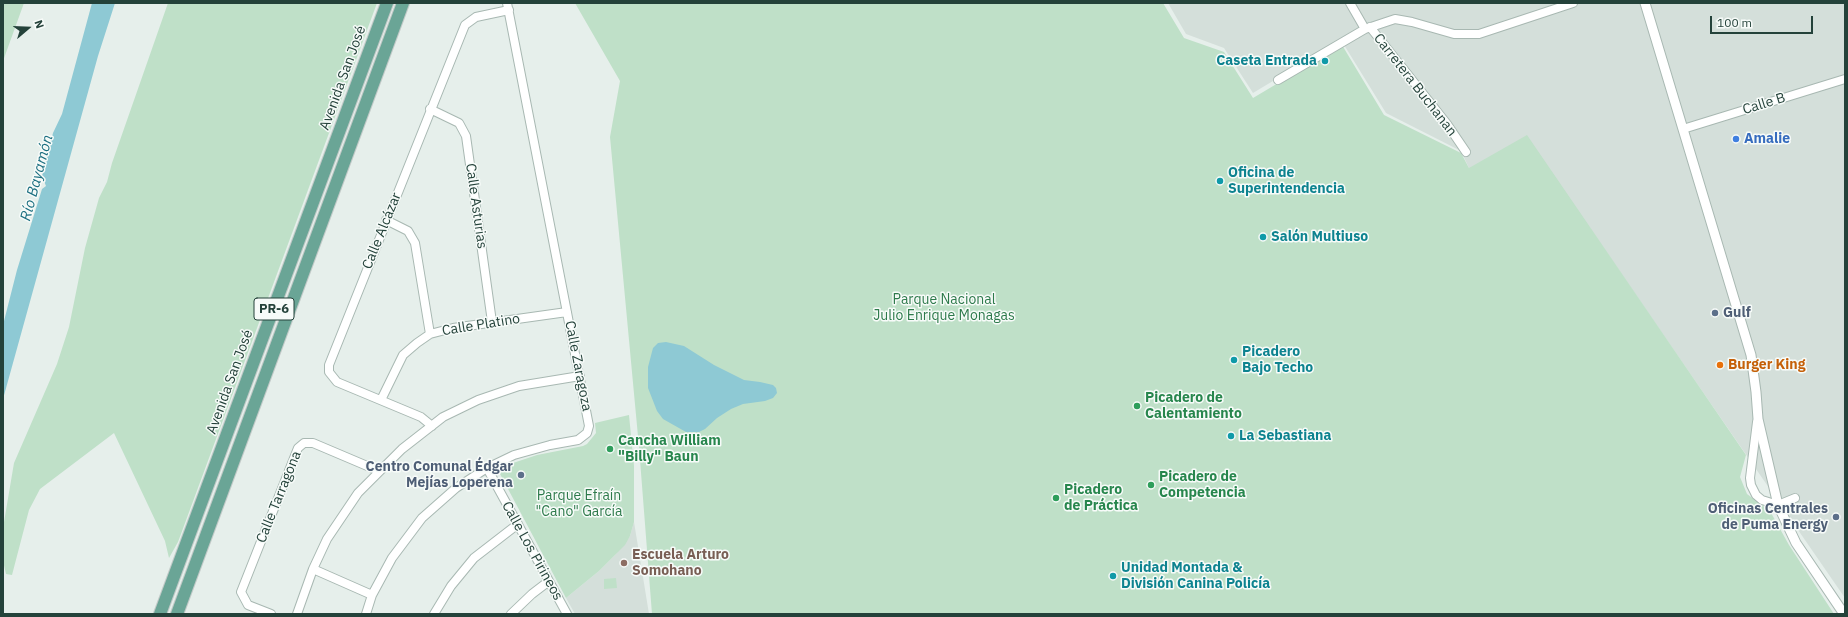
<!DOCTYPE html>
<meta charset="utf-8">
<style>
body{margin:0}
#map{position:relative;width:1848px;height:617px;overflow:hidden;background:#e6efeb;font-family:"IBM Plex Sans",sans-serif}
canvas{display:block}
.frame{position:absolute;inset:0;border:4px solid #24423a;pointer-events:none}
.north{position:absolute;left:8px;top:8px;width:40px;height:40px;-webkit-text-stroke:3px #f7fbf9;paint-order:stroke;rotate:71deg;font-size:11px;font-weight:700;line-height:16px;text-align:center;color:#24423a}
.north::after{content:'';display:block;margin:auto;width:14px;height:18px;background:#24423a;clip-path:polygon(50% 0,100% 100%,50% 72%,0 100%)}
.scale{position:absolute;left:1710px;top:16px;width:103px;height:18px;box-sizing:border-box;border:2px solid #24423a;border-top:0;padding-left:5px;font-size:12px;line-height:14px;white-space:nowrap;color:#24423a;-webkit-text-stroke:3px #f7fbf9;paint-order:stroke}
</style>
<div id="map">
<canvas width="1848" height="617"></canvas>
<div class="frame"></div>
<div class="north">N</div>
<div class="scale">100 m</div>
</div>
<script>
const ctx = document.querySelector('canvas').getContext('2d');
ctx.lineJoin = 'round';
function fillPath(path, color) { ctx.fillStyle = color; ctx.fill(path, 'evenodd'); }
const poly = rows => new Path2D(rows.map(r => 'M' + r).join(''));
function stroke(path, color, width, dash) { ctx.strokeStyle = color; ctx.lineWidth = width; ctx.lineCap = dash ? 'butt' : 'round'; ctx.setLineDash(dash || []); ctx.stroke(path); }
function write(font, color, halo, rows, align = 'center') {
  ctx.font = font + ' "IBM Plex Sans",sans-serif'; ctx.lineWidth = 3; ctx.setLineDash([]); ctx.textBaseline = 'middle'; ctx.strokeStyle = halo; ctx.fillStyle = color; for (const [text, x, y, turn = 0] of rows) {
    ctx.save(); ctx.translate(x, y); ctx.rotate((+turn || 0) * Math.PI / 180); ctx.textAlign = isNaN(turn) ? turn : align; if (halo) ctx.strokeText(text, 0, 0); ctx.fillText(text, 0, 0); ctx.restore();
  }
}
fillPath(poly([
 [1168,3,1845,3,1845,598,1589,227,1469,168,1461,151,1386,113,1341,40,1253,93,1224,48,1186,34],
 [634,522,649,614,575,614,566,598,599,571,615,555,630,536]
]), '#d4dfda');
fillPath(poly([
 [4,3,24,3,3,61,3,7],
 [168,3,377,3,178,542,169,558,165,541,114,433,40,489,29,510,12,575,6,574,3,561,3,528,14,463,57,364,69,327,85,248,99,198,107,182,112,163],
 [575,3,1163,3,1184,38,1224,52,1253,98,1342,45,1384,115,1461,153,1469,168,1527,135,1746,455,1740,477,1747,494,1770,511,1789,545,1834,614,652,614,639,447,610,137,620,81],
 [629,415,634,466,634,522,630,536,625,545,599,571,566,598,499,472,500,469,507,465,537,455,583,446,587,444,596,433,595,423],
 [616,578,617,588,604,589,604,579]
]), '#bfe0c8');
fillPath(poly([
 [92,3,115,3,98,56,3,399,3,325,17,270,42,189,46,186,42,176,53,133,62,114],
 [666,342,684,346,714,365,744,380,760,382,773,385,776,388,777,393,773,398,765,401,743,404,731,409,717,418,705,429,699,432,686,432,663,419,657,411,648,388,648,367,653,348,658,343]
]), '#8ec9d4');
const minor = poly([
 [1350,3,1365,29],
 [1370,27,1447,124,1466,152],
 [1278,80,1365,29,1395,19,1412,22,1454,34,1479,34,1573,3],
 [430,109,459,123,466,136,492,322],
 [1683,129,1845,79],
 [386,220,408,231,415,243,430,334],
 [381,400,403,355,417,343,430,334,453,328,567,312],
 [1757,422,1750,478,1751,485,1756,495,1762,500,1778,505,1795,498],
 [432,426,421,417,337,382,329,372,329,365,465,25,476,17,509,10],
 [487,468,567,614],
 [313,569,372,595],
 [271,614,248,605,241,592,298,448,304,443,313,443,379,471],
 [297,614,313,569,327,539,358,493,402,449,443,417,478,400,519,386,580,376],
 [366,614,372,595,392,558,422,518,456,488,487,468,514,455,550,445,578,440,587,433,589,426,507,3],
 [434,614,451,586,474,558,518,524],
 [511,614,532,594,549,581]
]);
const tertiary = poly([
 [1645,3,1751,355,1756,392,1758,419,1778,505,1796,543,1844,614]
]);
const primary = poly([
 [160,614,387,3],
 [177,614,403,3]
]);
stroke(minor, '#a8b8b2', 10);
stroke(tertiary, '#a8b8b2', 11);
stroke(primary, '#c2cac8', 14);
stroke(minor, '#fff', 8);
stroke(tertiary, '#fff', 9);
stroke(primary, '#6aa596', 12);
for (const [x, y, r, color] of [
 [1325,61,4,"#0f9aa8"],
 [1736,139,4,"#3f7fe0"],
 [1220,181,4,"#0f9aa8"],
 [1263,237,4,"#0f9aa8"],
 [1715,313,4,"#5c6f8a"],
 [1234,360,4,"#0f9aa8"],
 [1720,365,4,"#e8710a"],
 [1137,406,4,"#2e9e5b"],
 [1231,436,4,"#0f9aa8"],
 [610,449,4,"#2e9e5b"],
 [521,475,4,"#5c6f8a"],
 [1151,485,4,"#2e9e5b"],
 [1056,498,4,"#2e9e5b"],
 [1836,517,4,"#5c6f8a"],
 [624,563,4,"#8d6e63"],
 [1113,576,4,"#0f9aa8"]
]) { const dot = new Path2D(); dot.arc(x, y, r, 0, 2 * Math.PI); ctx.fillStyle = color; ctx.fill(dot); stroke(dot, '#f7fbf9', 1.5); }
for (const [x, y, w] of [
 [274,309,40]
]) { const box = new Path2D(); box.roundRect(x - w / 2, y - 11, w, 22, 3); ctx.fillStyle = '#f7fbf9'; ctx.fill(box); stroke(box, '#24423a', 1); }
write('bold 13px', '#24423a', null, [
 ["PR-6",274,309]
]);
write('bold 14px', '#0d838f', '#f7fbf9', [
 ["Caseta Entrada",1317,61,"right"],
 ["Oficina de",1228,173],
 ["Superintendencia",1228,189],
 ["Salón Multiuso",1271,237],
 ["Picadero",1242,352],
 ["Bajo Techo",1242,368],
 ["La Sebastiana",1239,436],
 ["Unidad Montada &",1121,568],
 ["División Canina Policía",1121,584]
], 'left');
write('14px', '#24423a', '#f7fbf9', [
 ["Avenida San José",343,78,-70],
 ["Carretera Buchanan",1415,85,52],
 ["Calle B",1764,104,-17],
 ["Calle Asturias",476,206,82],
 ["Calle Alcázar",382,231,-68],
 ["Calle Platino",481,325,-9],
 ["Calle Zaragoza",578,366,79],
 ["Avenida San José",230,382,-70],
 ["Calle Tarragona",279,497,-68],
 ["Calle Los Pirineos",532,551,61]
]);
write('bold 14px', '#366cbe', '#f7fbf9', [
 ["Amalie",1744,139]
], 'left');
write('14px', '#2d7a4b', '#f7fbf9', [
 ["Parque Nacional",944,300],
 ["Julio Enrique Monagas",944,316],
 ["Parque Efraín",579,496],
 ["\"Cano\" García",579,512]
]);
write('bold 14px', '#4e5e75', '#f7fbf9', [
 ["Gulf",1723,313,"left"],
 ["Centro Comunal Édgar",513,467],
 ["Mejías Loperena",513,483],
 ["Oficinas Centrales",1828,509],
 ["de Puma Energy",1828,525]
], 'right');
write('bold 14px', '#c56008', '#f7fbf9', [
 ["Burger King",1728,365]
], 'left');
write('bold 14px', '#27864d', '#f7fbf9', [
 ["Picadero de",1145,398],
 ["Calentamiento",1145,414],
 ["Cancha William",618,441],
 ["\"Billy\" Baun",618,457],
 ["Picadero de",1159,477],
 ["Competencia",1159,493],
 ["Picadero",1064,490],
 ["de Práctica",1064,506]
], 'left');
write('bold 14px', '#785e54', '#f7fbf9', [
 ["Escuela Arturo",632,555],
 ["Somohano",632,571]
], 'left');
write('italic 15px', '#1c6f80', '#f7fbf9', [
 ["Río Bayamón",37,178,-75]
]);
</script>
